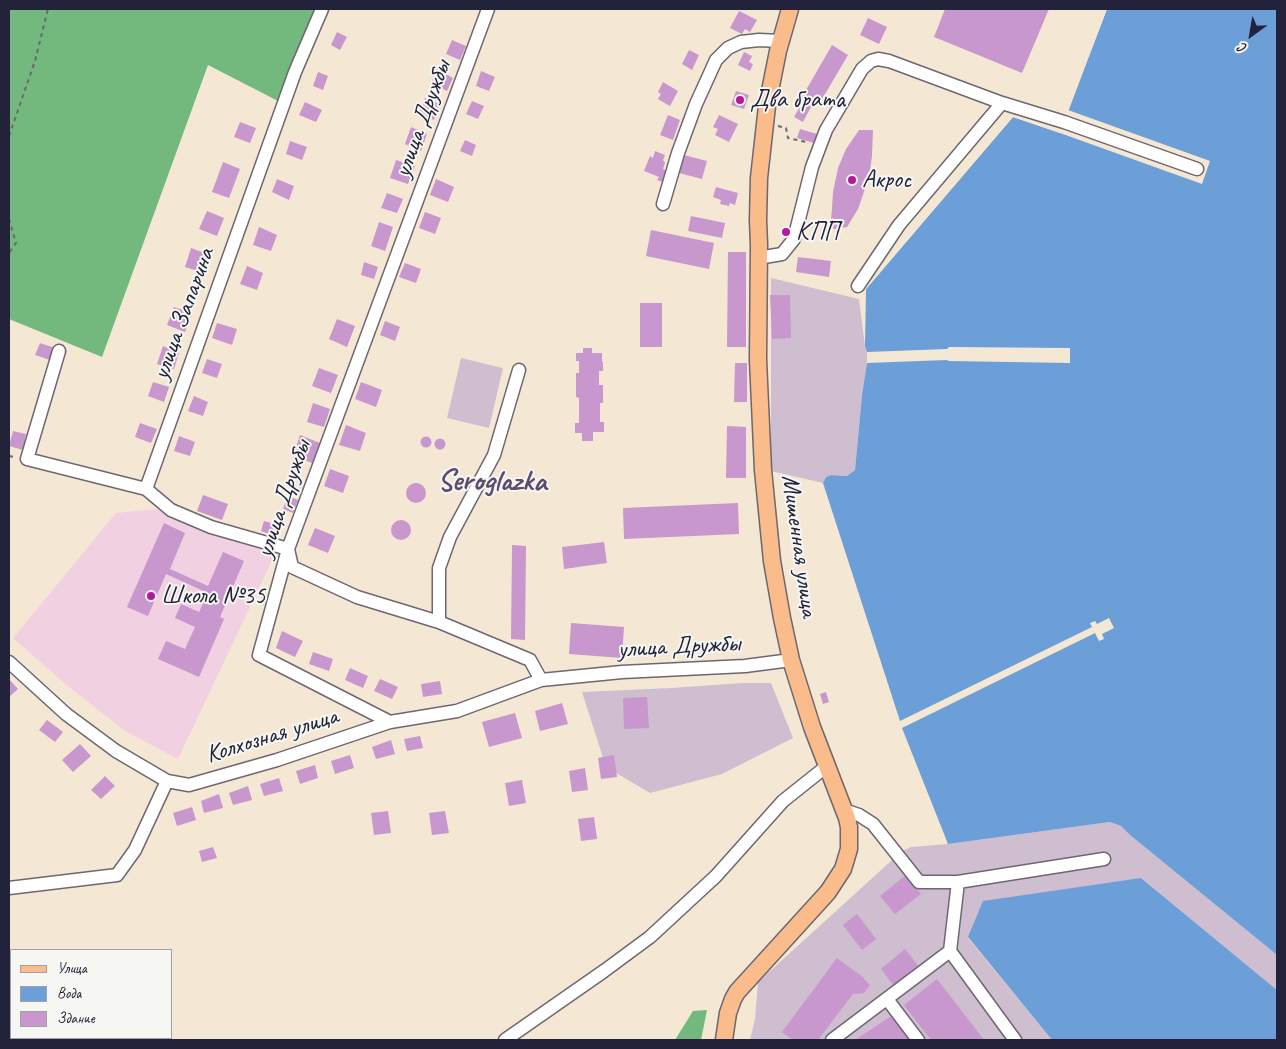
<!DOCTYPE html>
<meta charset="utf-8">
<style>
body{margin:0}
#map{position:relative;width:1286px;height:1049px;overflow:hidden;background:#f4e8d5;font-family:Caveat,sans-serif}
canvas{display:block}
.frame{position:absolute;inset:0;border:10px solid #22223b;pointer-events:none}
.legend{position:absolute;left:10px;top:949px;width:162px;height:90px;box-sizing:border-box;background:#f6f6f2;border:1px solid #a1a1a9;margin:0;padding:6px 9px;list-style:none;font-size:15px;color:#22223b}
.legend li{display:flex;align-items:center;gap:10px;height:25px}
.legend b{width:25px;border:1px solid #a1a1a9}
.north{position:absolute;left:1226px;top:10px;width:50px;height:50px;-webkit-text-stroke:4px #f6f6f2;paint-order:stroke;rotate:212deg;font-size:14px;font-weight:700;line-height:20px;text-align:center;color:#22223b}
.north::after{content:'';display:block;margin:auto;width:18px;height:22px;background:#22223b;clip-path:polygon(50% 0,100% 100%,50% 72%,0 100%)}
</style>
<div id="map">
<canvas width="1286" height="1049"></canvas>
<div class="frame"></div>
<ul class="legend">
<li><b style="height:6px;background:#f9bc8a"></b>Улица</li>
<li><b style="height:14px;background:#6c9ed7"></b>Вода</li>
<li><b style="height:14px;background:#c897cd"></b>Здание</li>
</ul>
<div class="north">С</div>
</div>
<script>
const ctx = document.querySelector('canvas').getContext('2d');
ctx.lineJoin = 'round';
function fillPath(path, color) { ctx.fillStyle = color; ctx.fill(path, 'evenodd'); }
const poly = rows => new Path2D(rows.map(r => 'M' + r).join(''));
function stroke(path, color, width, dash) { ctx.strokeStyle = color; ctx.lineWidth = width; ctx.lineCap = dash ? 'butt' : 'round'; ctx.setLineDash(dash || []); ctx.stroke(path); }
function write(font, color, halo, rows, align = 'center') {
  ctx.font = font + ' Caveat,sans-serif'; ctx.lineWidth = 4; ctx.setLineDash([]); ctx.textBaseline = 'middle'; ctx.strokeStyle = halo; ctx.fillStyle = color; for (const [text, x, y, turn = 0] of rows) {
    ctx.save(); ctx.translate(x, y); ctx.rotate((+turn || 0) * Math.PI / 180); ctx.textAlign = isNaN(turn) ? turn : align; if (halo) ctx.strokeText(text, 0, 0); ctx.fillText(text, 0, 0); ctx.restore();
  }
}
fillPath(poly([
 [159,509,213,534,275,554,178,759,125,731,69,687,13,638,116,513]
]), '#f1d0e2');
fillPath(poly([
 [771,278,859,299,865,346,867,352,867,363,862,395,855,470,847,476,831,475,826,477,823,483,771,471],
 [461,358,503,368,489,428,447,418],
 [743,683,771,683,793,738,722,774,650,793,606,767,582,692,671,688],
 [1110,822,1121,826,1130,835,1277,955,1277,990,1141,878,968,938,1052,1040,750,1040,755,1019,758,982,902,851,911,847,948,844]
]), '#cebed0');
fillPath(poly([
 [9,9,317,9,280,102,208,65,102,357,9,319],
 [707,1010,701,1040,675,1040,693,1011]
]), '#73b87c');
fillPath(poly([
 [1107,9,1277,9,1277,955,1130,835,1121,826,1110,822,948,844,902,728,1095,633,1099,641,1104,639,1102,634,1114,628,1109,618,1097,624,1095,621,1090,623,1092,627,900,721,823,483,826,477,831,475,847,476,855,470,862,395,867,363,867,352,865,346,866,289,1013,117,1060,133],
 [1141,878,1277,990,1277,1040,1052,1040,968,937,983,901]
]), '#6c9ed7');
fillPath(poly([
 [1104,9,1107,9,1068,110,1210,161,1202,184,1060,133,1013,117,866,289,863,289,1011,115,1020,116,1059,130],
 [949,347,1070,348,1070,363,949,361,947,360,867,363,867,352,947,349]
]), '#f4e8d5');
fillPath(poly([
 [945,9,1049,9,1022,73,934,37],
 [739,11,757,20,750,32,745,29,742,34,730,28],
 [868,18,887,27,879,44,860,35],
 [337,32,347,37,340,50,331,45],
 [452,40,466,46,460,60,446,54],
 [832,45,848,55,818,106,802,97],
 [689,50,699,55,692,70,682,64],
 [744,52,752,56,749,62,753,64,750,71,738,65],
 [437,69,453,78,447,91,431,83],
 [481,71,495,77,489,91,476,86],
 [318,72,328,76,323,90,313,86],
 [663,82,678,91,670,106,658,99,661,94,658,92],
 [736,91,749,95,744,109,731,105],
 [425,98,440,104,434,120,419,113],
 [804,100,812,105,803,122,794,117],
 [472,101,484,106,478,119,466,114],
 [305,102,322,110,316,122,299,115],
 [668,115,680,120,673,140,660,135],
 [719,115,738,124,729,142,715,135,718,129,713,127],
 [240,122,256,128,250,143,234,137],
 [411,127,427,134,421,151,405,144],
 [800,129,817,134,814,143,797,138],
 [859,130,873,130,872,156,870,171,865,189,858,209,847,227,833,229,831,219,832,208,833,192,838,168,846,149],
 [465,140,476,145,472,156,460,151],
 [290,141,307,147,302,160,286,154],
 [655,151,665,155,663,160,665,163,663,169,667,171,663,182,657,180,659,177,644,171,650,156,653,158],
 [684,155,707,161,702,179,679,173],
 [396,160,415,166,408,184,390,178],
 [223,162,240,169,229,198,212,192],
 [277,179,294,186,289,200,272,192],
 [436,179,454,187,448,202,430,195],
 [716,187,738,193,735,205,730,203,729,206,720,204,721,200,713,197],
 [387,193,403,199,397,213,381,208],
 [207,211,224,218,217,236,199,229],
 [425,212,441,218,435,234,419,228],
 [691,216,725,223,722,238,688,231],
 [379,222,393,227,385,251,371,246],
 [259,227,277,235,271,251,253,245],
 [651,230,714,243,709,269,646,256],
 [191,248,210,255,204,273,185,267],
 [728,252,746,252,746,347,727,347],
 [798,257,831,261,829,277,796,272],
 [364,262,378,267,374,279,361,275],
 [405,263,421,269,416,283,399,277],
 [247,266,263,273,257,290,240,284],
 [770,295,790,295,791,338,772,339],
 [640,303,662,303,662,347,640,347],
 [174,307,192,313,185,332,167,325],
 [337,319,355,326,347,347,329,339],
 [385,321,400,327,395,341,380,335],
 [217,323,237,329,232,345,212,338],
 [40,343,55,348,50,360,35,355],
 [163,346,179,353,174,369,157,364],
 [583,348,592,348,592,353,602,353,602,362,603,362,603,371,599,371,599,385,603,385,603,403,600,403,600,422,604,422,604,432,593,432,593,441,582,441,582,433,575,433,575,423,579,423,579,398,576,397,576,373,579,373,579,361,576,361,576,353,583,353],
 [207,359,222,364,217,378,202,373],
 [735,363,747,363,747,402,734,402],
 [319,368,338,375,331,393,312,386],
 [153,382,169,387,164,402,148,396],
 [361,382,382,390,376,407,355,399],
 [194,396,208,402,203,416,188,411],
 [313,403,330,409,324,427,307,422],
 [140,423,157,429,151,443,135,437],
 [346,425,366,433,360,451,339,445],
 [727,426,746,427,746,478,726,478],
 [13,431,26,434,23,450,9,446],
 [300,435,320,443,312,463,293,456],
 [179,436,195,442,190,456,174,451],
 '420.5 442a5.5 5.5 0 1 1 11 0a5.5 5.5 0 1 1-11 0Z',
 '434.5 444a5.5 5.5 0 1 1 11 0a5.5 5.5 0 1 1-11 0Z',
 [330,469,349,476,343,493,324,486],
 '406 493a10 10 0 1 1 20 0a10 10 0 1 1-20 0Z',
 [203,495,228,504,222,520,197,511],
 [288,496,298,500,293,513,283,509],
 [738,503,739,534,624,539,623,508],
 '391 530a10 10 0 1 1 20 0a10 10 0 1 1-20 0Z',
 [264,521,278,525,275,536,261,531],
 [164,523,185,533,170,569,208,586,223,552,244,561,220,617,224,619,199,677,158,659,166,641,185,649,195,627,175,618,181,604,199,612,208,593,166,574,148,616,127,607],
 [315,528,335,536,328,553,308,545],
 [604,542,607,563,564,569,562,547],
 [512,545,526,546,525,640,511,639],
 [571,623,624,627,622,658,569,654],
 [282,631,303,641,295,657,276,648],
 [313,652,333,659,329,671,309,664],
 [350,668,368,676,363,688,345,680],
 [9,679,18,689,9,697],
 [380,679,398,687,392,699,374,691],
 [440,681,442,694,423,697,421,684],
 [826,692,829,702,823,704,820,694],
 [647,697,649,728,624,729,623,698],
 [562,703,568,724,540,731,535,711],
 [515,713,522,738,489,747,482,722],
 [47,720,63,732,55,742,39,730],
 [420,736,423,748,407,751,404,739],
 [391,740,395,754,376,759,372,747],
 [80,744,91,756,73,772,62,760],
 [350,755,354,768,335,774,331,761],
 [614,755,617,777,601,779,598,758],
 [315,765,318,778,300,784,296,771],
 [585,768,588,790,572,792,569,771],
 [105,776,115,786,101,799,91,790],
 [279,778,283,791,264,796,260,784],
 [522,780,526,803,509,806,505,783],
 [248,786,252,800,233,805,229,793],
 [219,794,223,808,204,813,201,801],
 [192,807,196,820,177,826,173,813],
 [388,811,391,833,374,835,371,813],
 [445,811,449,833,432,835,429,813],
 [594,817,597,839,581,841,578,819],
 [213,847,217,858,202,862,199,851],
 [906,875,921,894,895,914,880,896],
 [857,914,876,939,862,950,843,925],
 [905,949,919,967,894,986,881,969],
 [837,958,864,978,864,979,870,985,864,993,853,994,818,1040,793,1040,782,1032],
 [937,979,984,1040,931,1040,904,1005],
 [893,1015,910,1040,855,1040]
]), '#c897cd');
const minor = poly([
 [322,9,295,72,146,489,171,510,211,527,288,549,292,567,357,597,439,622,530,660,541,680],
 [488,9,288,549,259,655,390,722,457,711,541,680,622,672,745,666,791,660],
 [663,204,678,153,696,104,716,60,728,48,741,42,759,40,781,41],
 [758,258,782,254,794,239,812,167,826,130,862,69,871,61,878,59,889,61,1002,103],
 [858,286,899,225,1002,103,1064,122,1197,169],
 [59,351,27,459,146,489],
 [439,622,439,568,450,537,494,455,519,370],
 [9,662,66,714,116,751,167,781,135,850,117,875,9,888],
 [167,781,189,785,277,760,390,722],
 [844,810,859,815,873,824,919,882,958,882],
 [950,951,958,882,1104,859],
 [887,999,918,1040],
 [505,1040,604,971,650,937,716,876,783,801,827,766],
 [832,1040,950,951,1015,1040]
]);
const major = poly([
 [724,1040,728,1013,733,999,737,992,828,892,843,869,849,849,849,827,847,818,812,727,791,660,782,618,772,561,763,470,758,360,759,244,758,220,759,178,767,106,778,51,790,9]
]);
stroke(minor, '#6c6771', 15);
stroke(major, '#6c6771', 19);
stroke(poly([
 [778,126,786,128,788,138,806,142,807,140],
 [9,136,35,61,48,9],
 [9,219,16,243,9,253],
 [9,456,15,457]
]), '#6c6771', 2, [4, 4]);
stroke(minor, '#fff', 12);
stroke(major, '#f9bc8a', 16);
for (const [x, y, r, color] of [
 [740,100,5,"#b5179e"],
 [852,180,5,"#b5179e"],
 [786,232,5,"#b5179e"],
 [151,596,5,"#b5179e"]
]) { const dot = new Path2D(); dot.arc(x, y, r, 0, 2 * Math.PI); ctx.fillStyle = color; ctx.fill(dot); stroke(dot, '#f6f6f2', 2); }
write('25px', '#22223b', '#f6f6f2', [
 ["Два брата",750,100],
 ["Акрос",862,180],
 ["КПП",796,232],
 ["Школа №35",161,596]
], 'left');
write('25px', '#22223b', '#f6f6f2', [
 ["улица Дружбы",423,119,-70],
 ["улица Запарина",184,314,-70],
 ["улица Дружбы",284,499,-71],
 ["Мишенная улица",799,546,82],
 ["улица Дружбы",679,647,-3],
 ["Колхозная улица",272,736,-17]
]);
write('bold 30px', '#5c4b6e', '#f6f6f2', [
 ["Seroglazka",492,482]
]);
</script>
